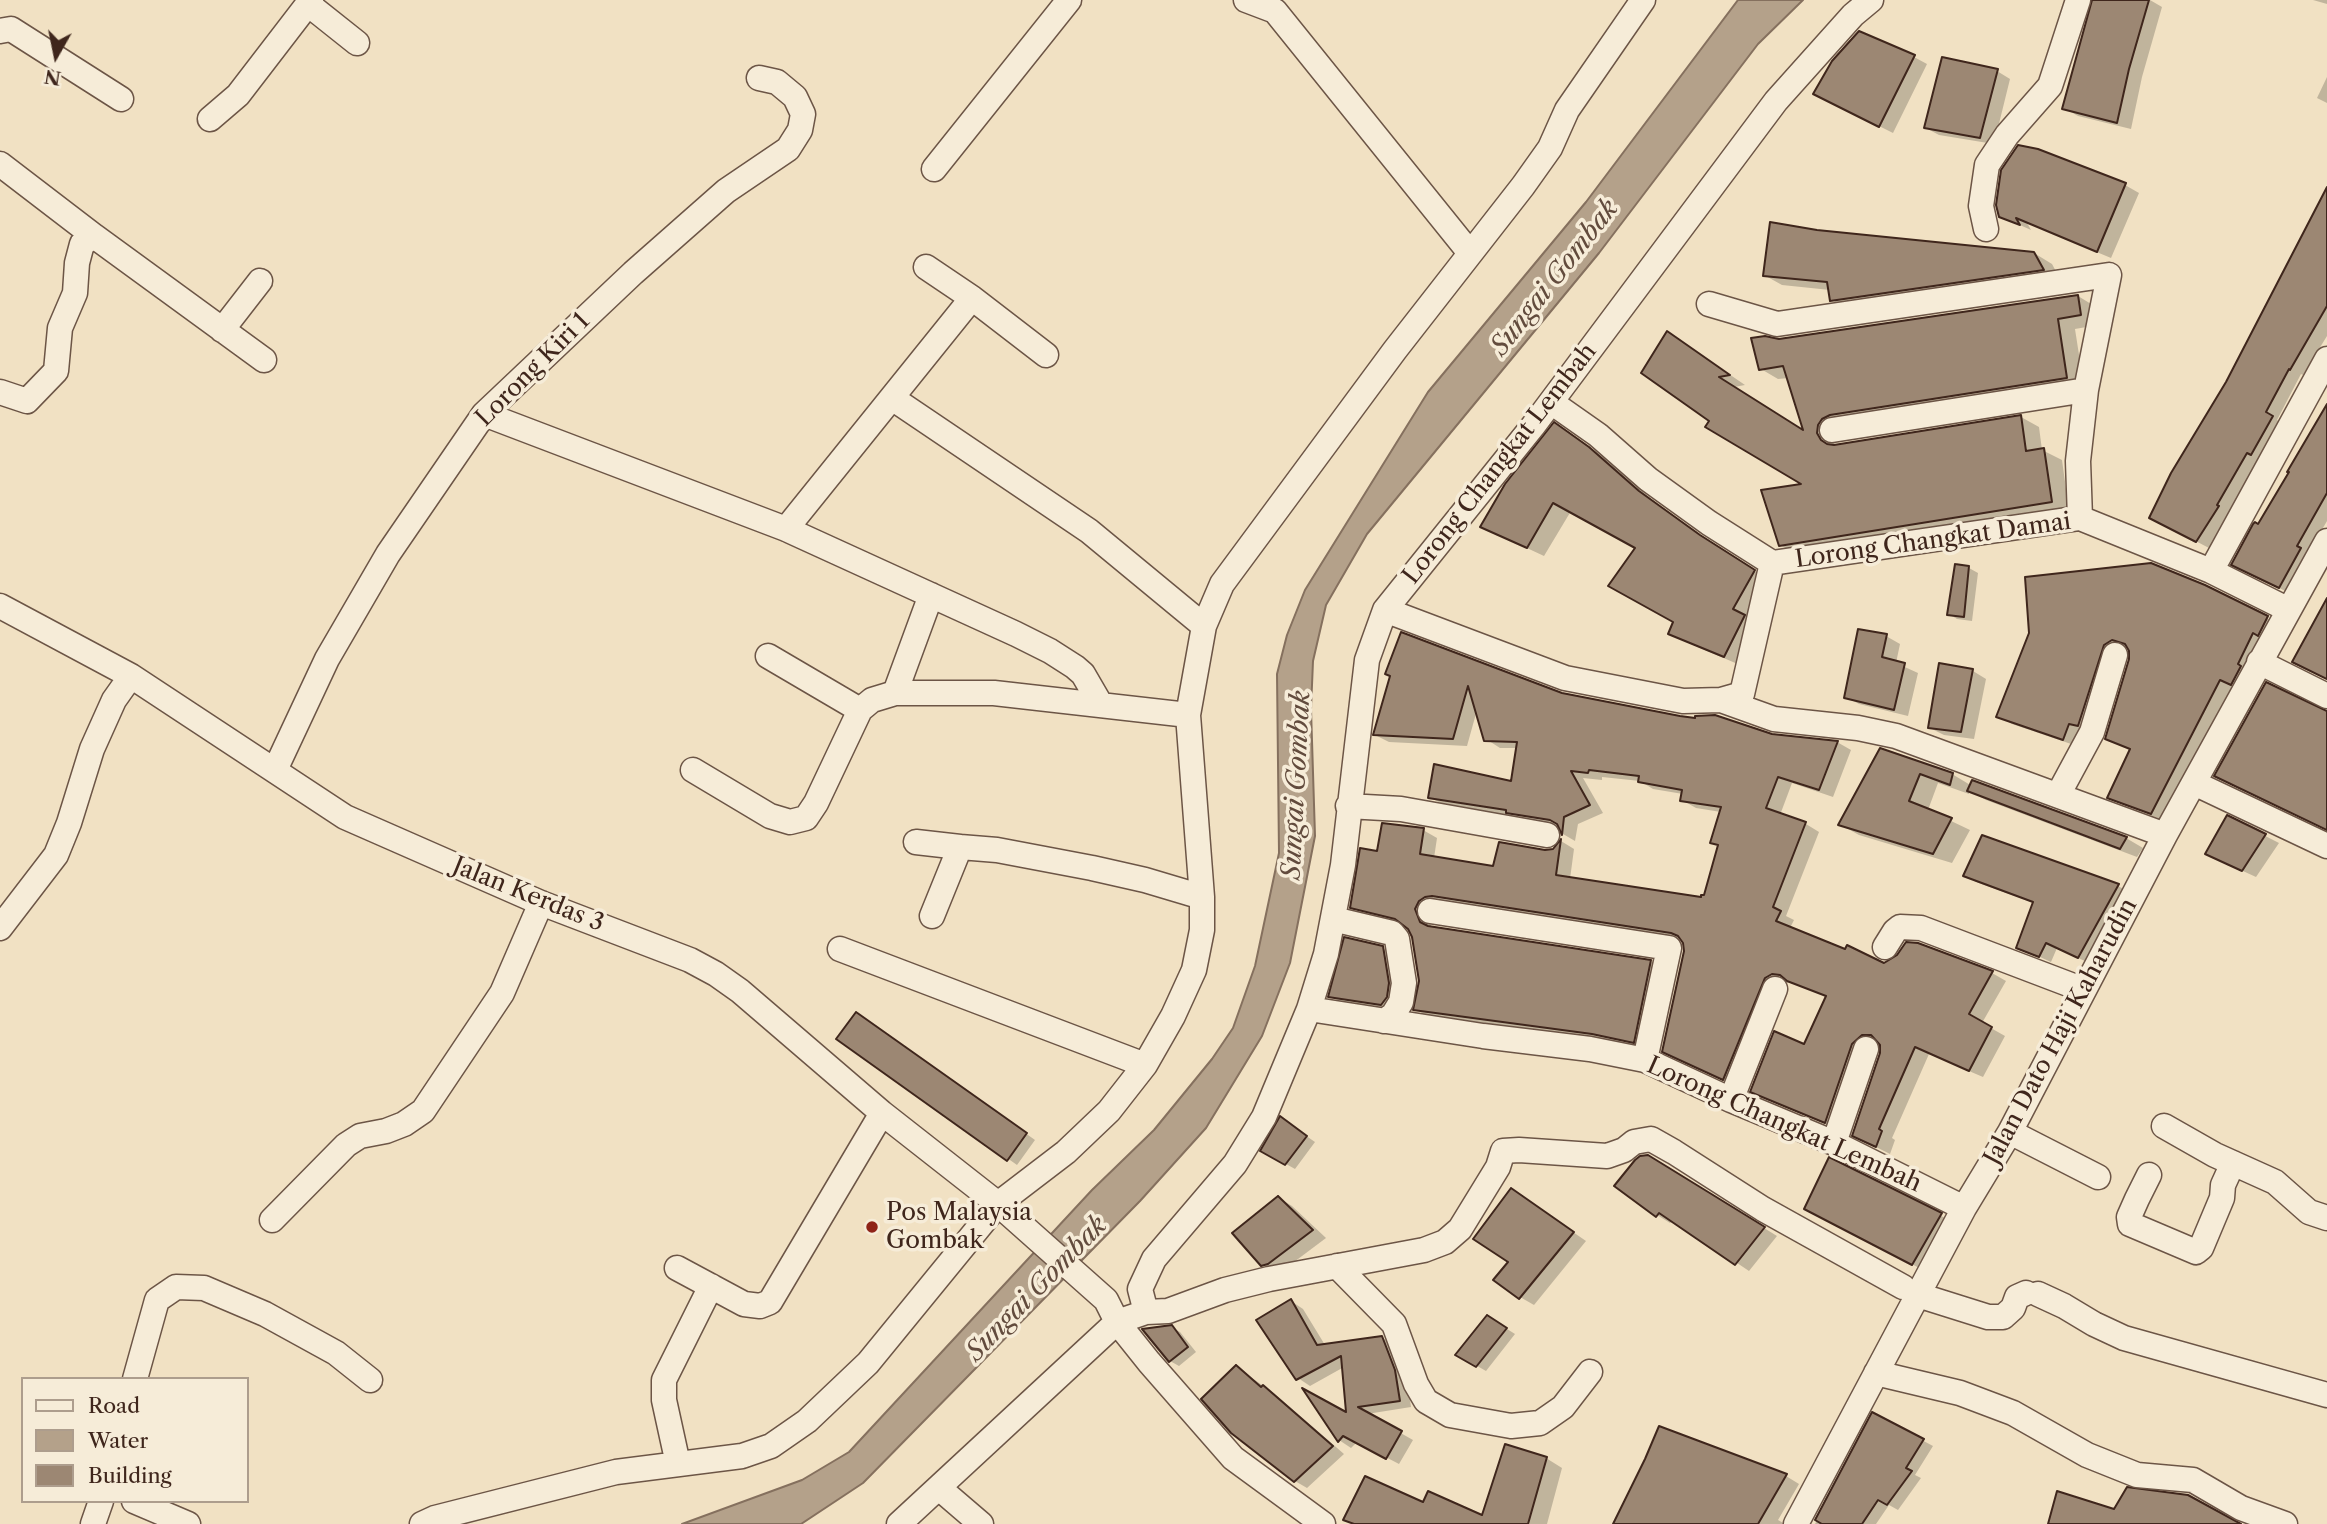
<!DOCTYPE html>
<style>
body{margin:0}
#map{position:relative;width:2327px;height:1524px;overflow:hidden;background:#f1e1c3;font-family:"Libre Caslon Text",serif}
canvas{display:block}
.legend{position:absolute;left:21px;top:1377px;width:228px;height:126px;box-sizing:border-box;background:#f6ecd8;border:2px solid #ad9d8d;margin:0;padding:9px 12px;list-style:none;font-size:21px;color:#3f261c}
.legend li{display:flex;align-items:center;gap:14px;height:35px}
.legend b{width:35px;border:2px solid #ad9d8d}
.north{position:absolute;left:21px;top:21px;width:70px;height:70px;-webkit-text-stroke:5px #f6ecd8;paint-order:stroke;rotate:189deg;font-size:19px;font-weight:700;line-height:28px;text-align:center;color:#3f261c}
.north::after{content:'';display:block;margin:auto;width:24px;height:32px;background:#3f261c;clip-path:polygon(50% 0,100% 100%,50% 72%,0 100%)}
</style>
<div id="map">
<canvas width="2327" height="1524"></canvas>
<ul class="legend">
<li><b style="height:9px;background:#f6ecd8"></b>Road</li>
<li><b style="height:19px;background:#b4a18a"></b>Water</li>
<li><b style="height:19px;background:#9c8773"></b>Building</li>
</ul>
<div class="north">N</div>
</div>
<script>
const ctx = document.querySelector('canvas').getContext('2d');
ctx.lineJoin = 'round';
function fillPath(path, color) { ctx.fillStyle = color; ctx.fill(path, 'evenodd'); }
const poly = rows => new Path2D(rows.map(r => 'M' + r).join(''));
function stroke(path, color, width, dash) { ctx.strokeStyle = color; ctx.lineWidth = width; ctx.lineCap = dash ? 'butt' : 'round'; ctx.setLineDash(dash || []); ctx.stroke(path); }
function write(font, color, halo, rows, align = 'center') {
  ctx.font = font + ' "Libre Caslon Text",serif'; ctx.lineWidth = 7; ctx.setLineDash([]); ctx.textBaseline = 'middle'; ctx.strokeStyle = halo; ctx.fillStyle = color; for (const [text, x, y, turn = 0] of rows) {
    ctx.save(); ctx.translate(x, y); ctx.rotate((+turn || 0) * Math.PI / 180); ctx.textAlign = isNaN(turn) ? turn : align; if (halo) ctx.strokeText(text, 0, 0); ctx.fillText(text, 0, 0); ctx.restore();
  }
}
const water = poly([
 [1738,0,1803,0,1758,44,1599,253,1367,534,1326,605,1313,661,1311,709,1315,836,1290,963,1262,1036,1206,1128,1140,1201,863,1483,801,1524,682,1524,802,1480,849,1452,1092,1190,1154,1130,1212,1059,1233,1028,1255,966,1279,853,1277,674,1287,635,1305,590,1428,392,1586,202,1738,0]
]);
fillPath(water, '#b4a18a');
stroke(water, '#85705e', 2);
fillPath(poly([
 [2094,0,2150,0,2162,7,2142,77,2131,129,2078,116,2064,108],
 [2313,0,2327,0,2327,4],
 [1914,57,1927,64,1893,133,1829,101],
 [1997,71,2010,79,1994,144,1939,135,1926,128],
 [2327,77,2327,103,2317,98],
 [2037,150,2125,185,2139,193,2111,258,2027,223,2031,230,2000,216],
 [2327,188,2327,336,2303,375,2301,374,2277,420,2284,425,2260,458,2228,513,2230,514,2209,548,2163,524,2246,343,2296,253],
 [1817,231,2034,253,2052,264,2060,279,1849,310,1832,300,1830,290,1782,285,1764,275],
 [2078,296,2096,307,2098,325,2075,329,2084,387,1840,429,1834,443,1836,446,2021,417,2039,427,2042,450,2062,460,2069,511,1798,555,1780,545,1806,485,1711,420,1685,344,1745,385,1734,387,1806,433,1789,378,1778,379,1761,369,1779,340],
 [2327,405,2327,521,2308,554,2291,594,2246,571,2259,526],
 [1571,434,1605,458,1656,503,1717,547,1770,581,1740,665,1686,642,1670,633,1675,622,1638,548,1571,511,1544,556,1499,535],
 [1957,566,1969,568,1978,573,1972,621,1957,619,1949,614],
 [2204,586,2281,626,2166,821,2123,805,2109,797,2131,750,2107,738,2131,660,2131,650,2128,647,2118,652,2077,746,2012,724,1998,716,2031,633],
 [1886,636,1900,644,1896,663,1918,673,1908,716,1859,704,1846,697],
 [1940,665,1973,671,1986,679,1974,739,1944,735,1930,728],
 [1392,676,1562,694,1772,735,1837,742,1851,750,1833,797,1792,783,1780,815,1806,824,1819,832,1786,916,1794,920,1790,928,1884,965,1918,944,1992,973,2006,981,1982,1023,2005,1036,1983,1077,1929,1054,1892,1138,1895,1140,1890,1154,1868,1143,1882,1053,1880,1042,1866,1051,1839,1130,1752,1091,1805,1046,1828,997,1793,982,1780,984,1737,1086,1678,1059,1685,951,1683,940,1440,904,1428,918,1432,928,1651,962,1664,970,1647,1049,1429,1017,1415,1009,1420,981,1413,936,1405,924,1366,915,1352,907,1378,853,1423,830,1437,838,1434,858,1495,867,1554,850,1561,841,1574,849,1570,879,1705,898,1720,846,1712,842,1721,812,1696,808,1682,800,1683,794,1653,789,1640,781,1602,777,1602,780,1583,778,1603,813,1578,824,1575,841,1563,834,1560,826,1522,820,1516,817,1444,805,1430,797,1513,783,1518,748,1500,748,1486,739,1477,710,1467,746,1389,742,1375,735],
 [1881,750,1952,774,1972,786,2126,838,2143,848,2137,857,1986,800,1969,791,1969,794,1938,783,1928,810,1970,830,1952,863,1859,835,1841,825],
 [2228,817,2279,843,2256,877,2221,861],
 [1965,875,2118,886,2129,892,2089,963,2057,948,2051,962,2018,947,2034,903,1976,882],
 [1382,948,1396,956,1396,1011,1344,1004,1330,996],
 [865,1019,1035,1140,1017,1165,839,1039],
 [1289,1124,1315,1142,1295,1169,1263,1151],
 [1830,1160,1959,1225,1931,1274,1824,1219],
 [1662,1165,1777,1236,1749,1271,1673,1220,1670,1223,1657,1215],
 [1512,1190,1586,1241,1534,1305,1520,1297,1511,1262],
 [1279,1198,1292,1206,1326,1238,1282,1271,1277,1272,1263,1264],
 [1291,1301,1303,1309,1325,1345,1382,1338,1395,1345,1407,1378,1411,1407,1367,1414,1413,1440,1399,1464,1357,1442,1351,1448,1339,1440,1348,1415,1344,1367,1310,1386,1298,1378],
 [1496,1322,1515,1334,1486,1371,1458,1355],
 [1171,1327,1180,1332,1196,1352,1179,1366,1170,1361],
 [1236,1367,1275,1394,1344,1454,1307,1488,1295,1481],
 [1873,1414,1933,1446,1915,1475,1921,1478,1898,1510,1889,1505,1876,1524,1815,1524],
 [1659,1428,1786,1476,1799,1484,1778,1520,1785,1524,1616,1524],
 [1546,1458,1562,1468,1547,1524,1355,1524,1424,1504,1483,1518]
]), '#0003');
const building = poly([
 [2092,0,2149,0,2129,69,2117,123,2062,109,2092,0],
 [1859,31,1915,55,1879,127,1813,94,1832,61,1859,31],
 [1942,57,1998,69,1980,138,1924,128,1942,57],
 [2018,145,2038,149,2126,183,2097,252,2016,218,2020,225,1999,217,1996,205,2001,170,2018,145],
 [2327,187,2327,306,2290,370,2289,369,2266,412,2273,416,2251,455,2247,453,2217,505,2219,506,2196,542,2149,518,2171,473,2226,382,2327,187],
 [1770,222,1817,230,2034,252,2044,270,1830,301,1827,282,1763,276,1770,222],
 [2078,295,2081,315,2058,319,2067,378,1830,415,1822,419,1818,425,1817,433,1821,440,1827,444,1834,445,2021,415,2026,451,2044,448,2052,502,1779,546,1761,490,1801,484,1705,427,1709,421,1641,373,1667,331,1730,375,1719,377,1803,430,1783,366,1759,370,1751,338,1765,336,1779,339,2078,295],
 [2327,404,2327,493,2297,546,2301,548,2279,588,2231,565,2253,524,2255,522,2258,524,2289,472,2287,472,2327,404],
 [1554,422,1589,447,1639,491,1700,535,1755,570,1733,609,1745,615,1724,657,1668,634,1673,622,1608,586,1635,548,1553,503,1527,548,1480,527,1505,484,1554,422],
 [2151,563,2205,585,2268,616,2258,636,2253,633,2238,664,2241,666,2231,685,2220,680,2151,814,2107,798,2130,749,2105,739,2129,659,2129,651,2125,644,2112,640,2104,645,2078,726,2069,724,2063,740,1996,717,2029,633,2025,577,2151,563],
 [1955,564,1969,566,1964,617,1947,615,1955,564],
 [2327,598,2327,679,2292,662,2327,598],
 [1858,629,1887,634,1882,657,1905,663,1894,710,1844,698,1858,629],
 [1401,632,1562,693,1680,716,1695,718,1695,716,1715,715,1772,734,1838,741,1819,790,1778,777,1766,808,1806,822,1773,907,1781,911,1776,921,1845,949,1847,945,1884,963,1897,955,1906,942,1918,943,1993,971,1969,1014,1992,1027,1969,1071,1915,1047,1879,1129,1882,1131,1876,1147,1852,1136,1880,1053,1880,1045,1871,1035,1862,1035,1852,1044,1825,1123,1750,1092,1774,1031,1804,1044,1826,996,1787,981,1780,975,1772,974,1765,978,1723,1080,1662,1052,1684,951,1683,943,1678,936,1671,933,1432,896,1425,897,1419,901,1415,909,1420,922,1428,926,1651,960,1634,1043,1592,1034,1413,1010,1419,981,1412,937,1408,929,1395,919,1350,908,1360,848,1377,851,1382,823,1424,828,1420,854,1493,866,1499,842,1545,850,1553,849,1561,839,1556,875,1701,897,1701,895,1704,895,1718,845,1710,843,1721,807,1680,801,1682,790,1638,782,1639,776,1589,770,1588,773,1571,771,1590,805,1564,817,1562,835,1557,824,1550,820,1506,813,1506,810,1428,798,1434,764,1511,781,1517,742,1484,741,1468,686,1453,739,1373,735,1390,676,1385,674,1401,632],
 [1939,663,1973,669,1961,732,1928,728,1939,663],
 [2266,682,2327,711,2327,830,2214,776,2266,682],
 [1880,748,1953,773,1950,785,1920,774,1909,801,1952,818,1933,854,1838,825,1880,748],
 [1972,780,2127,837,2120,849,1967,791,1972,780],
 [2227,815,2266,834,2242,871,2205,854,2227,815],
 [1982,835,2119,884,2078,958,2046,943,2039,957,2016,948,2033,902,1963,876,1982,835],
 [1344,937,1383,946,1389,983,1387,997,1381,1005,1328,997,1344,937],
 [856,1012,1027,1133,1007,1161,836,1039,856,1012],
 [1280,1116,1307,1136,1285,1165,1260,1151,1280,1116],
 [1648,1155,1765,1227,1735,1265,1659,1213,1656,1217,1614,1186,1635,1160,1640,1156,1648,1155],
 [1829,1157,1942,1213,1912,1265,1804,1209,1829,1157],
 [1511,1188,1574,1232,1519,1299,1493,1280,1508,1262,1473,1239,1511,1188],
 [1278,1196,1313,1230,1268,1264,1261,1266,1232,1233,1278,1196],
 [1291,1299,1317,1345,1382,1336,1395,1370,1400,1401,1358,1407,1402,1431,1386,1459,1343,1436,1338,1442,1302,1388,1346,1412,1341,1356,1296,1380,1256,1320,1291,1299],
 [1487,1315,1507,1328,1476,1367,1455,1355,1487,1315],
 [1172,1325,1188,1347,1169,1362,1142,1329,1172,1325],
 [1236,1365,1261,1387,1263,1385,1333,1446,1294,1482,1231,1433,1201,1399,1236,1365],
 [1872,1412,1924,1439,1906,1468,1912,1471,1887,1505,1878,1500,1862,1524,1822,1524,1815,1520,1872,1412],
 [1659,1426,1787,1474,1758,1524,1613,1524,1645,1459,1659,1426],
 [1505,1444,1547,1457,1528,1524,1354,1524,1343,1520,1365,1476,1423,1502,1428,1491,1482,1515,1505,1444],
 [2127,1487,2188,1495,2241,1524,2048,1524,2057,1491,2114,1509,2127,1487]
]);
fillPath(building, '#9c8773');
stroke(building, '#3f261c', 2);
const street = poly([
 [1246,0,1275,11,1470,253],
 [308,4,357,43],
 [0,31,11,29,121,99],
 [210,119,238,95,311,0],
 [0,164,94,236],
 [934,169,1069,0],
 [1986,229,1981,206,1987,165,2007,135,2050,86,2078,0],
 [926,267,972,298,1046,355],
 [1709,304,1777,324,2109,275,2086,390,2078,461,2080,518],
 [222,330,260,281],
 [0,392,27,401,56,371,60,328,75,293,77,263,82,244,94,236,264,360],
 [892,398,1089,531,1204,626],
 [1551,402,1598,435,1648,479,1709,523,1772,563,2080,518,2211,571,2289,610],
 [484,414,786,529,1016,634,1050,651,1075,667,1083,674,1101,705],
 [1832,430,2086,390],
 [786,529,972,298],
 [2211,571,2327,359],
 [0,606,131,676,345,817,541,903,690,960,716,974,740,991,882,1113,998,1204,1106,1300,1117,1322,1149,1362,1233,1458,1323,1524],
 [1385,610,1565,678,1683,701,1721,700,1742,694,1772,563],
 [768,656,860,710],
 [2259,662,2327,696],
 [895,693,931,595],
 [1721,700,1774,719,1858,728,1896,736,2165,835],
 [275,770,327,659,388,554,484,414,633,273,726,191,788,149,800,130,803,114,795,97,777,82,759,78],
 [693,770,770,816,790,822,806,818,816,803,860,710,872,700,895,693,994,693,1188,715],
 [2194,783,2327,846],
 [2058,795,2092,732,2115,655],
 [1348,806,1401,809,1547,835],
 [916,842,960,847],
 [1430,911,1669,948,1645,1060],
 [932,916,960,847,997,850,1092,868,1145,880,1202,897],
 [1333,919,1392,933,1397,939,1404,983,1401,1002,1393,1015,1384,1021],
 [0,928,56,855,69,823,92,749,114,700,131,676],
 [1885,947,1895,931,1900,927,1921,928,2084,990],
 [840,949,1145,1065],
 [1309,1009,1483,1036,1590,1049,1645,1060,1731,1100,1834,1143,1964,1208],
 [1731,1100,1775,989],
 [2164,1126,2215,1155,2275,1182,2309,1212,2327,1218],
 [2010,1132,2098,1177],
 [1834,1143,1866,1049],
 [2149,1175,2137,1199,2129,1217,2130,1224,2196,1252,2201,1248,2222,1198,2223,1185,2233,1163],
 [272,1220,346,1145,360,1136,386,1131,404,1124,423,1111,502,993,541,903],
 [1337,1266,1394,1324,1416,1384,1426,1401,1450,1415,1511,1426,1540,1423,1563,1407,1590,1372],
 [677,1268,744,1304,760,1306,770,1302,882,1113],
 [2038,1294,2064,1306,2094,1324,2124,1338,2327,1395],
 [1918,1295,1988,1317,2003,1317,2013,1308,2017,1297,2026,1293],
 [1146,1312,1140,1289,1154,1259,1235,1164,1264,1117,1309,1009,1326,954,1343,865,1367,660,1385,610,1533,426,1776,101,1853,15,1871,0],
 [1876,1373,1960,1393,2013,1413,2087,1455,2137,1475,2193,1480,2241,1508,2285,1524],
 [135,1379,157,1300,176,1287,204,1288,265,1314,336,1353,370,1380],
 [678,1464,664,1400,664,1380,711,1286],
 [939,1488,981,1524],
 [134,1501,188,1524],
 [93,1524,101,1501],
 [422,1524,435,1518,616,1472,742,1456,771,1446,807,1421,868,1363,998,1204,1066,1152,1109,1111,1145,1065,1173,1016,1194,970,1202,930,1202,897,1188,715,1204,626,1222,584,1395,350,1523,186,1550,148,1567,110,1643,0],
 [899,1524,1117,1322,1146,1312,1168,1311,1225,1290,1269,1279,1424,1250,1445,1242,1460,1229,1498,1167,1503,1151,1519,1150,1607,1156,1624,1150,1634,1142,1651,1139,1674,1152,1763,1209,1903,1287],
 [1796,1524,1964,1208,2010,1132,2165,835,2327,541]
]);
stroke(street, '#6c5546', 27);
stroke(street, '#f6ecd8', 24);
for (const [x, y, r, color] of [
 [872,1227,7,"#8f2418"]
]) { const dot = new Path2D(); dot.arc(x, y, r, 0, 2 * Math.PI); ctx.fillStyle = color; ctx.fill(dot); stroke(dot, '#f6ecd8', 2.5); }
write('24px', '#3f261c', '#f6ecd8', [
 ["Lorong Kiri 1",533,370,-45],
 ["Lorong Changkat Lembah",1500,464,-52],
 ["Lorong Changkat Damai",1933,541,-8],
 ["Jalan Kerdas 3",528,895,22],
 ["Jalan Dato Haji Kaharudin",2061,1032,-62],
 ["Lorong Changkat Lembah",1784,1125,24]
]);
write('24px', '#3f261c', '#f6ecd8', [
 ["Pos Malaysia",886,1213],
 ["Gombak",886,1241]
], 'left');
write('italic 26px', '#624b3d', '#f6ecd8', [
 ["Sungai Gombak",1555,278,-52],
 ["Sungai Gombak",1297,785,-87],
 ["Sungai Gombak",1037,1289,-46]
]);
</script>
